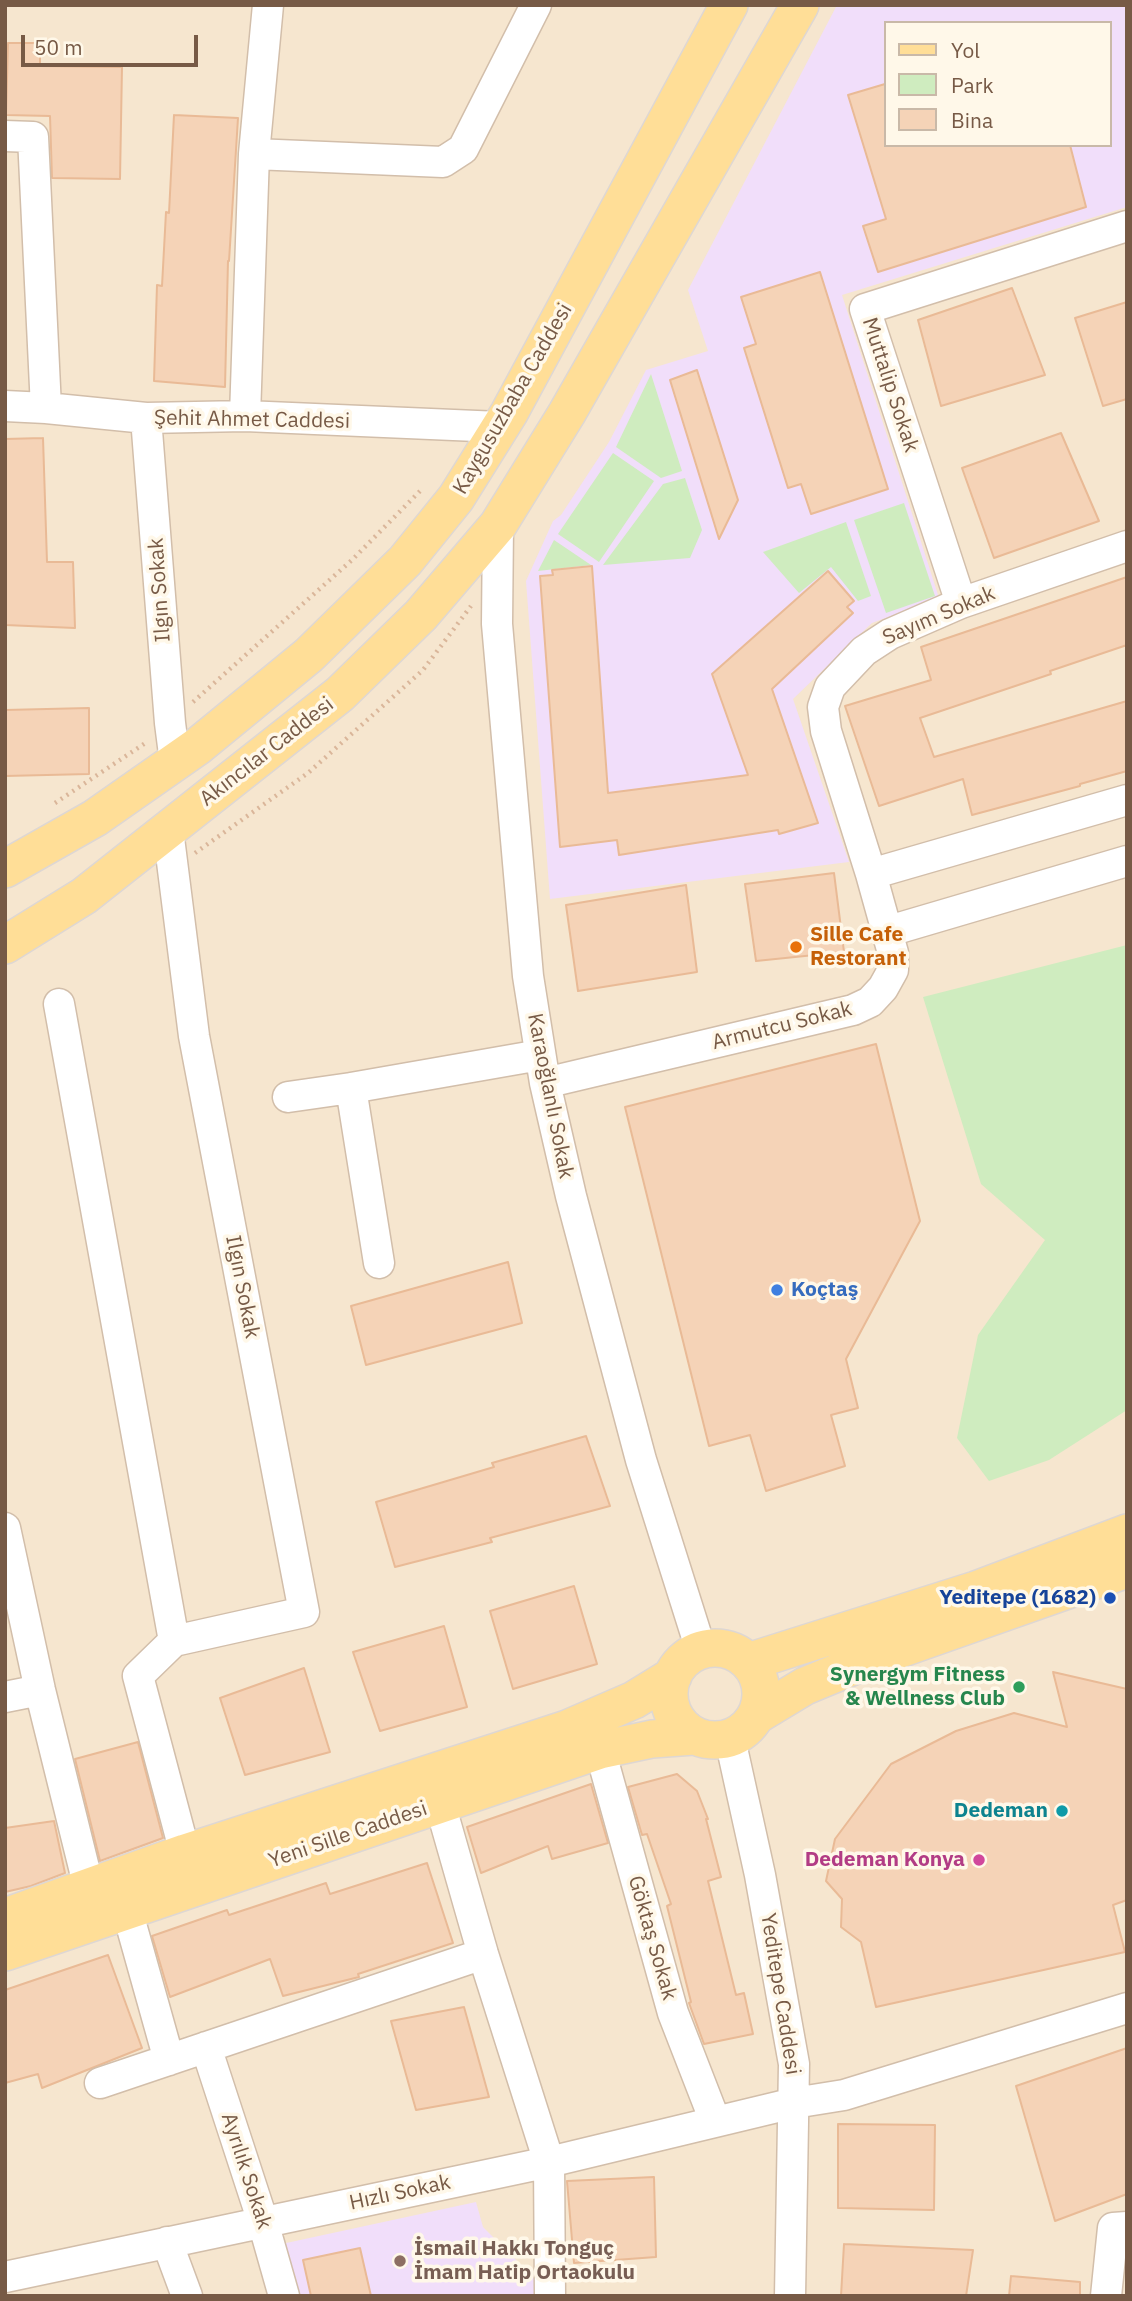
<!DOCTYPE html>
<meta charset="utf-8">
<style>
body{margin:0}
#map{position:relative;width:1132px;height:2301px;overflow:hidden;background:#fef4e1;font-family:"IBM Plex Sans",sans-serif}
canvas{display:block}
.frame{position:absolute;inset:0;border:7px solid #775a46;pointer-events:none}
.legend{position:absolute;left:884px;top:21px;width:228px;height:126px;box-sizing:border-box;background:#fff8e9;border:2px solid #c9b9a8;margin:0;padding:9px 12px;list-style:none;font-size:21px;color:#775a46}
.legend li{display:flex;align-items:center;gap:14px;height:35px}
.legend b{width:35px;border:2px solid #c9b9a8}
.scale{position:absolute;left:21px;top:35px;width:177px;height:32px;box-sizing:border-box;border:4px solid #775a46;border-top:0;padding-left:9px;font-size:21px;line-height:24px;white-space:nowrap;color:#775a46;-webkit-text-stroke:5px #fff8e9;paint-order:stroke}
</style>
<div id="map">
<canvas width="1132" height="2301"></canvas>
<div class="frame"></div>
<ul class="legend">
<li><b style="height:9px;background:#ffde97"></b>Yol</li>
<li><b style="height:19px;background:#cfecbf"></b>Park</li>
<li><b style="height:19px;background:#f5d3b7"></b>Bina</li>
</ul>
<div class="scale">50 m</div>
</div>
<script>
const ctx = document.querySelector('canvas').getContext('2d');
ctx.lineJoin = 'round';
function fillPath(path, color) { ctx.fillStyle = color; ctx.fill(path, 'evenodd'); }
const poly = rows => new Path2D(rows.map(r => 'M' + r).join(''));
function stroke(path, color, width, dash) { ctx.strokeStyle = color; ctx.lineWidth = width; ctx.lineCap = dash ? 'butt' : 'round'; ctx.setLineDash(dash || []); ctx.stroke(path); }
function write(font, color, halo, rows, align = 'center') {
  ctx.font = font + ' "IBM Plex Sans",sans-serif'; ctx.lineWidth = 7; ctx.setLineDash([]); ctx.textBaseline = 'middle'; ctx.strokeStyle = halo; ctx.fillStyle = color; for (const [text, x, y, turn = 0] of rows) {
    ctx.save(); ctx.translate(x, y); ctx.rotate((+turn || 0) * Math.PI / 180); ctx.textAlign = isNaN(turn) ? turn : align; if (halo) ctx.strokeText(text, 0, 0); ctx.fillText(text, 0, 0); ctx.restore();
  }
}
fillPath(poly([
 [5,5,1127,5,1127,2296,5,2296],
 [885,23,1109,23,1109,145,885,145]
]), '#f6e6cf');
fillPath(poly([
 [837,5,1127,5,1127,207,842,295,939,598,872,623,793,699,849,862,550,899,526,581,553,521,561,515,609,442,646,370,708,351,688,290],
 [885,23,1109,23,1109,145,885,145],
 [476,2202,483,2227,534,2278,535,2296,291,2296,277,2245]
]), '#f1defa');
fillPath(poly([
 [651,374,682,471,661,478,616,447],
 [613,453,654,481,599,562,558,534],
 [685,478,702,530,690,558,603,565,663,484],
 [904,503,935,596,886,613,854,520],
 [846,522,871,596,858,601,831,567,799,593,763,552],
 [554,540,591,565,538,571],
 [1127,945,1127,1410,1049,1460,989,1481,957,1438,978,1335,1045,1240,981,1184,923,997]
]), '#cfecbf');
const building = poly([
 [8,43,40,43,40,66,122,67,120,179,52,178,50,116,6,115,8,43],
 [885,84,885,145,1070,145,1086,207,878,272,863,226,886,219,848,95,885,84],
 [174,115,238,118,229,261,228,261,225,387,154,381,157,285,162,286,166,212,169,213,174,115],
 [820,272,888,489,811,514,801,484,788,488,744,348,756,344,741,297,820,272],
 [1012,288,1045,375,941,406,918,320,1012,288],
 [1127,302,1127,399,1103,406,1075,318,1127,302],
 [697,370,738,500,719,539,670,380,697,370],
 [1061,433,1099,521,994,558,962,468,1061,433],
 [43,438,47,562,73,562,75,628,5,625,5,439,43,438],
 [592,566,608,793,748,775,712,674,828,571,854,601,847,607,853,613,772,689,818,823,779,834,778,830,619,855,617,840,560,847,540,576,553,575,552,570,592,566],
 [1127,577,1127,645,1050,671,1051,674,920,718,934,757,1127,701,1127,771,1080,784,1080,786,972,815,963,779,879,806,845,706,931,680,921,647,1127,577],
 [89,708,89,774,5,776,5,710,89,708],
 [834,873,844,952,756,961,745,884,834,873],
 [686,885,697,972,578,991,566,905,686,885],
 [876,1044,920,1221,846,1359,858,1408,831,1415,845,1466,766,1491,750,1435,709,1446,625,1107,876,1044],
 [508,1262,522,1323,366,1365,351,1306,508,1262],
 [586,1436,610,1506,490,1538,492,1542,395,1567,376,1502,494,1467,492,1463,586,1436],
 [574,1586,597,1664,513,1689,490,1611,574,1586],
 [444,1626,467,1707,380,1731,353,1652,444,1626],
 [304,1668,330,1752,245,1775,220,1698,304,1668],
 [1053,1672,1127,1689,1127,1900,1113,1905,1125,1952,876,2007,861,1942,841,1927,842,1899,826,1881,835,1839,891,1764,956,1731,1014,1713,1067,1727,1053,1672],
 [138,1742,163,1838,100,1861,75,1759,138,1742],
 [677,1774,697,1791,708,1819,706,1819,721,1877,708,1881,736,1995,744,1993,753,2034,704,2044,689,2003,691,2002,667,1906,671,1904,647,1834,642,1835,628,1787,677,1774],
 [591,1784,608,1843,552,1859,548,1846,481,1873,467,1827,591,1784],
 [54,1821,65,1873,31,1886,5,1892,5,1828,54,1821],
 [427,1863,453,1943,358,1974,359,1977,283,1996,270,1959,170,1997,152,1936,227,1910,229,1915,326,1883,330,1894,427,1863],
 [108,1955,142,2048,42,2088,38,2074,5,2083,5,1990,108,1955],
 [464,2007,489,2097,416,2110,391,2021,464,2007],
 [1127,2048,1127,2194,1055,2221,1016,2086,1127,2048],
 [838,2124,935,2125,934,2210,838,2208,838,2124],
 [654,2177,656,2257,574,2263,567,2181,654,2177],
 [844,2244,973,2250,966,2296,841,2296,844,2244],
 [360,2248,371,2296,311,2296,303,2260,360,2248],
 [1011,2276,1080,2282,1080,2296,1009,2296,1011,2276]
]);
fillPath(building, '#f5d3b7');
stroke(building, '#e9ba96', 2);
const minor = poly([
 [5,136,33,137,46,408],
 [254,154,443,162,463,149,536,5],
 [5,406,46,408,146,418,245,416,500,427],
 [245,416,254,154,268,5],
 [146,418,170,723,175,762],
 [498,525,497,624,528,976,545,1083,571,1196,641,1460,701,1650],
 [961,603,865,309,1127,226],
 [168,830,194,1036,304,1612,174,1641],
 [871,874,826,731,823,707,830,687,864,651,890,634,961,603,1127,546],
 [889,931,1127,861],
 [59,1004,174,1641,138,1676,185,1853],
 [545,1083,853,1010,870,1002,883,988,893,970,893,953,871,874,1127,800],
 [288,1097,351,1088],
 [379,1263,351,1088,540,1055],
 [5,1528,40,1690,89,1888],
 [5,1697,40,1690],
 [730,1739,760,1875,794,2064,790,2296],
 [600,1750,673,2013,715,2121],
 [440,1804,483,1954,549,2162,550,2296],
 [127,1910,169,2060],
 [206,2047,263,2222,284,2296],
 [100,2083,483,1954],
 [167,2242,187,2296],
 [5,2277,549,2162,794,2103,844,2095,1127,2008],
 [1106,2296,1113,2228,1127,2227]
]);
const major = poly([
 [5,869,95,818,198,746,309,655,405,561,456,498,509,413,729,5],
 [5,945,84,896,340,694,421,615,498,525,567,413,800,5],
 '669 1694a46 46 0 1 1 92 0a46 46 0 1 1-92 0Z',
 [748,1662,976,1590,1127,1533],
 [757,1715,805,1686,863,1662,1127,1569],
 [5,1917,185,1853,567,1729,634,1700,673,1676],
 [5,1952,600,1750,652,1739,694,1736]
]);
stroke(minor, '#d2beaa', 33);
stroke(major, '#ded7d3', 40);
stroke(poly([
 [193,702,352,560,422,489],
 [55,803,147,742],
 [195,853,308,773,423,670,471,606]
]), '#dab69a', 4.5, [2, 5]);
stroke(minor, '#fff', 30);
stroke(major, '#ffde97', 37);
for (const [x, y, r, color] of [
 [796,947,7,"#e8710a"],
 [777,1290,7,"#3f7fe0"],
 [1110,1598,7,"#1a4fb4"],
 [1019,1687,7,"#2e9e5b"],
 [1062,1811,7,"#0f9aa8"],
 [979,1860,7,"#d1479c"],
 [400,2261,7,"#8d6e63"]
]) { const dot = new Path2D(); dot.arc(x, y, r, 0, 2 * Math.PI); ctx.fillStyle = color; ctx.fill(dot); stroke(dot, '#fff8e9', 2.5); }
write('21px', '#775a46', '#fff8e9', [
 ["Muttalip Sokak",890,385,72],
 ["Kaygusuzbaba Caddesi",513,399,-60],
 ["Şehit Ahmet Caddesi",252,420,1],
 ["Ilgın Sokak",160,590,-94],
 ["Sayım Sokak",939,616,-23],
 ["Akıncılar Caddesi",267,752,-38],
 ["Armutcu Sokak",782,1026,-14],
 ["Karaoğlanlı Sokak",550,1096,79],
 ["Ilgın Sokak",242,1287,79],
 ["Yeni Sille Caddesi",348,1835,-19],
 ["Göktaş Sokak",652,1938,74],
 ["Yeditepe Caddesi",780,1994,81],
 ["Ayrılık Sokak",246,2171,72],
 ["Hızlı Sokak",400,2193,-12]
]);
write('bold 21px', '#c56008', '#fff8e9', [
 ["Sille Cafe",810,935],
 ["Restorant",810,959]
], 'left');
write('bold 21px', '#366cbe', '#fff8e9', [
 ["Koçtaş",791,1290]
], 'left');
write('bold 21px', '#164399', '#fff8e9', [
 ["Yeditepe (1682)",1096,1598]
], 'right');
write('bold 21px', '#27864d', '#fff8e9', [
 ["Synergym Fitness",1005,1675],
 ["& Wellness Club",1005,1699]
], 'right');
write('bold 21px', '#0d838f', '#fff8e9', [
 ["Dedeman",1048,1811]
], 'right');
write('bold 21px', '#b23c85', '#fff8e9', [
 ["Dedeman Konya",965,1860]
], 'right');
write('bold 21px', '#785e54', '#fff8e9', [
 ["İsmail Hakkı Tonguç",414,2249],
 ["İmam Hatip Ortaokulu",414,2273]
], 'left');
</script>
